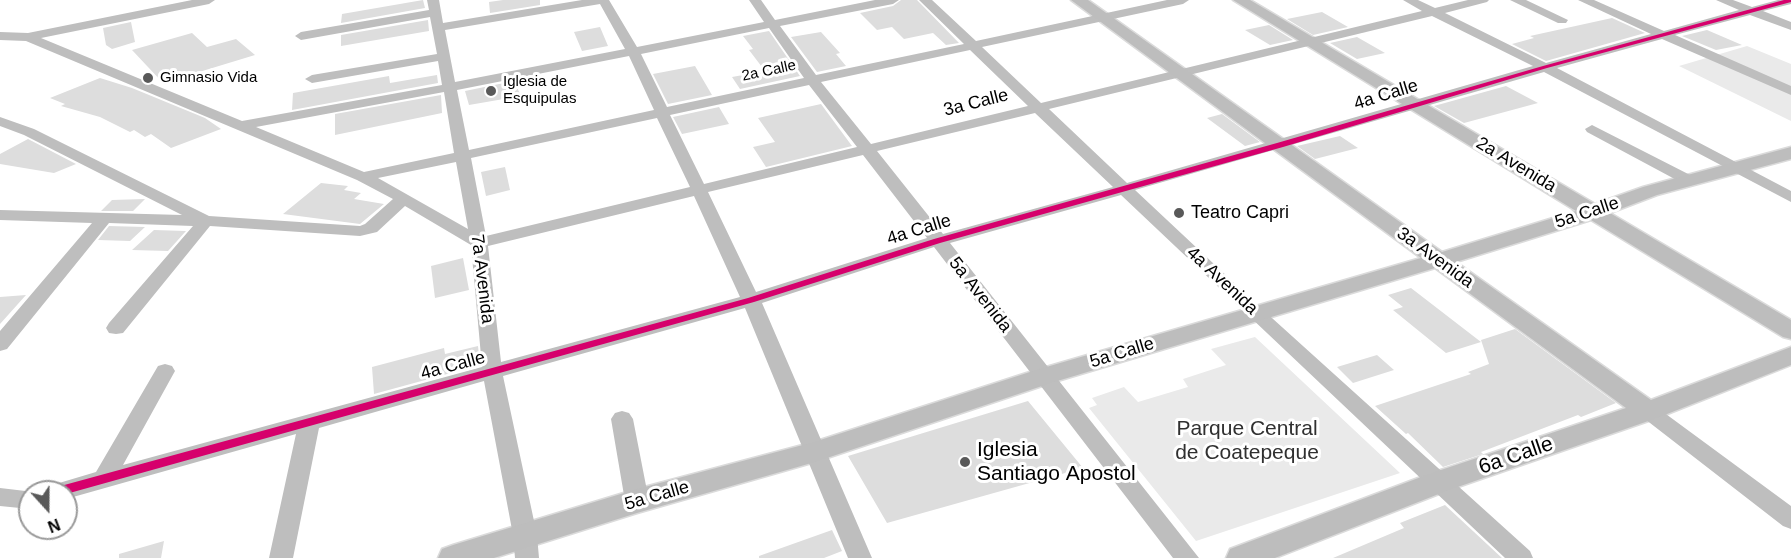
<!DOCTYPE html>
<style>
body{margin:0}
#map{position:relative;width:1791px;height:558px;overflow:hidden;background:#fff;font-family:Helvetica,sans-serif}
canvas{display:block}
.north{position:absolute;left:18px;top:480px;width:60px;height:60px;box-sizing:border-box;background:#fff;border:2px solid #999;border-radius:50%;rotate:159deg;font-size:16px;font-weight:700;line-height:24px;text-align:center;color:#000}
.north::after{content:'';display:block;margin:auto;width:21px;height:27px;background:#595959;clip-path:polygon(50% 0,100% 100%,50% 72%,0 100%)}
</style>
<div id="map">
<canvas width="1791" height="558"></canvas>
<div class="north">N</div>
</div>
<script>
const ctx = document.querySelector('canvas').getContext('2d');
ctx.lineJoin = 'round';
function fillPath(path, color) { ctx.fillStyle = color; ctx.fill(path, 'evenodd'); }
const poly = rows => new Path2D(rows.map(r => 'M' + r).join(''));
function stroke(path, color, width, dash) { ctx.strokeStyle = color; ctx.lineWidth = width; ctx.lineCap = dash ? 'butt' : 'round'; ctx.setLineDash(dash || []); ctx.stroke(path); }
function write(font, color, halo, rows, align = 'center') {
  ctx.font = font + ' Helvetica,sans-serif'; ctx.lineWidth = 6; ctx.setLineDash([]); ctx.textBaseline = 'middle'; ctx.strokeStyle = halo; ctx.fillStyle = color; for (const [text, x, y, turn = 0] of rows) {
    ctx.save(); ctx.translate(x, y); ctx.rotate((+turn || 0) * Math.PI / 180); ctx.textAlign = isNaN(turn) ? turn : align; if (halo) ctx.strokeText(text, 0, 0); ctx.fillText(text, 0, 0); ctx.restore();
  }
}
fillPath(poly([
 [1747,46,1791,64,1791,121,1679,66],
 [1255,337,1400,473,1196,541,1089,408,1097,405,1092,398,1124,387,1138,402,1188,387,1183,379,1226,365,1211,349]
]), '#eaeaea');
fillPath(poly([
 [423,0,425,8,341,23,342,14],
 [503,0,540,0,540,5,490,13,489,2],
 [901,0,917,0,959,43,946,45,933,33,904,39,892,27,877,30,860,13,893,6],
 [1322,12,1348,27,1313,35,1287,19],
 [1612,18,1645,33,1546,61,1512,44,1534,38,1530,36],
 [428,20,429,31,341,46,341,35],
 [131,22,135,42,112,49,106,45,103,28],
 [1269,25,1293,40,1270,45,1245,30],
 [600,27,608,46,582,51,574,32],
 [1707,30,1742,45,1716,50,1682,36],
 [769,31,800,76,740,89,732,77,765,71,749,50,753,49,743,36],
 [821,32,840,53,836,54,846,66,817,72,791,37],
 [192,33,207,47,236,39,255,55,163,83,132,50],
 [1357,37,1385,53,1357,59,1330,43],
 [695,66,712,95,668,104,653,74],
 [437,75,438,83,292,110,293,93,389,76,390,83],
 [100,78,132,88,205,118,221,129,171,148,151,134,145,137,134,130,130,132,100,117,61,106,65,104,50,98],
 [514,81,521,96,469,105,465,91],
 [1506,86,1538,103,1464,123,1434,106],
 [441,95,442,113,335,135,335,114],
 [821,104,852,146,766,167,753,147,775,142,758,118],
 [719,107,729,124,682,134,673,117],
 [1222,114,1260,142,1245,146,1207,118],
 [1340,136,1358,148,1315,159,1297,146],
 [28,139,76,164,54,173,0,164,0,154],
 [505,167,510,190,486,196,481,172],
 [321,183,348,186,344,190,361,193,354,199,384,204,360,224,283,214],
 [145,199,133,211,101,211,112,200],
 [109,226,145,227,130,241,98,240],
 [154,230,186,231,168,251,132,250],
 [463,258,469,290,435,298,431,266],
 [1411,288,1481,342,1446,353,1393,310,1403,307,1388,295],
 [26,295,0,324,0,297],
 [1515,329,1616,403,1581,417,1578,415,1481,452,1483,454,1443,467,1408,433,1406,434,1375,406,1471,374,1468,372,1489,364,1481,340],
 [478,346,480,365,374,394,372,367,444,348,445,354],
 [1377,355,1394,370,1353,383,1337,367],
 [1028,401,1083,468,887,523,848,456],
 [1445,505,1502,558,1333,558,1404,528,1400,523],
 [832,530,842,551,824,558,759,558,759,556],
 [164,541,161,558,119,558,119,554]
]), '#ddd');
const major = poly([
 [1071,0,1088,0,1442,252,1576,211,1233,0,1250,0,1595,204,1643,187,1791,147,1791,159,1657,195,1610,213,1791,320,1791,339,1783,337,1591,220,1456,262,1651,400,1791,347,1791,365,1657,418,1449,490,1275,558,1226,558,1230,549,1429,474,1626,408,1435,268,1054,382,815,462,637,513,494,558,438,558,442,549,453,545,637,489,814,442,1036,370,1421,258,1071,0]
]);
stroke(major, '#dbdbdb', 3);
fillPath(poly([
 [192,0,215,0,209,4,41,38,242,121,442,85,438,61,312,83,305,79,312,75,437,54,430,17,301,40,295,36,301,32,429,10,427,0,439,0,443,23,582,0,609,0,637,47,764,22,749,0,761,0,775,20,875,0,899,0,893,4,780,26,816,75,964,44,919,0,932,0,976,41,1167,0,1189,0,1183,4,982,47,1041,103,1422,11,1403,0,1418,0,1435,8,1468,0,1489,0,1487,2,1445,13,1546,63,1651,34,1578,0,1594,0,1664,31,1739,10,1716,0,1733,0,1752,7,1778,0,1791,0,1791,4,1763,11,1791,22,1791,30,1750,15,1675,35,1791,86,1791,95,1662,39,1557,68,1791,191,1791,202,1544,72,1135,190,1262,309,1530,551,1533,558,1505,558,1121,195,950,243,1199,558,1173,558,934,247,762,303,872,558,848,558,745,308,503,376,537,535,539,558,515,558,513,535,484,381,319,428,293,558,269,558,296,434,66,499,66,492,46,492,49,486,96,472,158,366,165,364,172,366,175,371,123,465,482,367,471,245,405,206,377,232,360,236,210,226,123,333,116,334,109,333,106,328,109,323,193,226,109,223,7,349,0,351,0,331,92,223,0,220,0,210,182,215,24,135,0,126,0,117,34,129,209,216,360,226,365,224,393,199,357,180,26,41,0,40,0,32,28,33,192,0],
 [600,4,625,49,455,82,445,30,600,4],
 [1432,16,1533,66,1127,183,1049,109,1432,16],
 [769,28,804,78,667,107,641,54,769,28],
 [970,50,1028,106,871,144,821,82,970,50],
 [629,56,654,110,469,150,457,90,629,56],
 [809,85,857,147,704,184,670,115,809,85],
 [444,92,454,153,364,172,256,127,444,92],
 [1035,113,1113,187,943,234,877,151,1035,113],
 [657,118,690,187,486,236,471,158,657,118],
 [863,155,927,238,756,292,708,192,863,155],
 [456,162,468,229,378,178,456,162],
 [694,196,740,297,501,362,488,246,694,196],
 [1510,0,1526,0,1568,20,1566,23,1558,23,1510,0],
 [1592,125,1696,178,1698,181,1690,186,1684,184,1587,132,1585,129,1592,125],
 [1648,403,1655,406,1791,506,1791,529,1783,526,1641,416,1638,411,1641,406,1648,403],
 [622,411,629,413,633,419,649,501,645,508,637,510,629,508,625,501,611,419,615,413,622,411],
 [0,488,34,492,30,492,30,509,0,506,0,488]
]), '#bebebe');
fillPath(major, '#bdbdbd');
fillPath(poly([
 [1784,0,1791,0,1791,2,1547,68,1283,147,940,243,754,302,66,494,66,492,51,492,53,489,57,487,748,298,934,239,1277,143,1543,66,1784,0]
]), '#d6006c');
for (const [x, y, r, color] of [
 [148,78,6,"#595959"],
 [491,91,6,"#595959"],
 [1179,213,6,"#595959"],
 [965,462,6,"#595959"]
]) { const dot = new Path2D(); dot.arc(x, y, r, 0, 2 * Math.PI); ctx.fillStyle = color; ctx.fill(dot); stroke(dot, '#fff', 2); }
write('15px', '#000', '#fff', [
 ["2a Calle",769,71,-12]
]);
write('15px', '#000', '#fff', [
 ["Gimnasio Vida",160,78],
 ["Iglesia de",503,82],
 ["Esquipulas",503,99]
], 'left');
write('18px', '#000', '#fff', [
 ["4a Calle",1386,95,-17],
 ["3a Calle",976,103,-14],
 ["2a Avenida",1516,165,31],
 ["5a Calle",1587,213,-18],
 ["4a Calle",919,230,-17],
 ["3a Avenida",1435,258,36],
 ["7a Avenida",482,279,83],
 ["4a Avenida",1222,281,43],
 ["5a Avenida",980,295,52],
 ["5a Calle",1122,353,-17],
 ["4a Calle",453,366,-15],
 ["5a Calle",657,496,-16]
]);
write('18px', '#000', '#fff', [
 ["Teatro Capri",1191,213]
], 'left');
write('21px', '#303030', '#fff', [
 ["Parque Central",1247,429],
 ["de Coatepeque",1247,453]
]);
write('21px', '#000', '#fff', [
 ["Iglesia",977,450],
 ["Santiago Apostol",977,474]
], 'left');
write('21px', '#000', '#fff', [
 ["6a Calle",1516,456,-19]
]);
</script>
